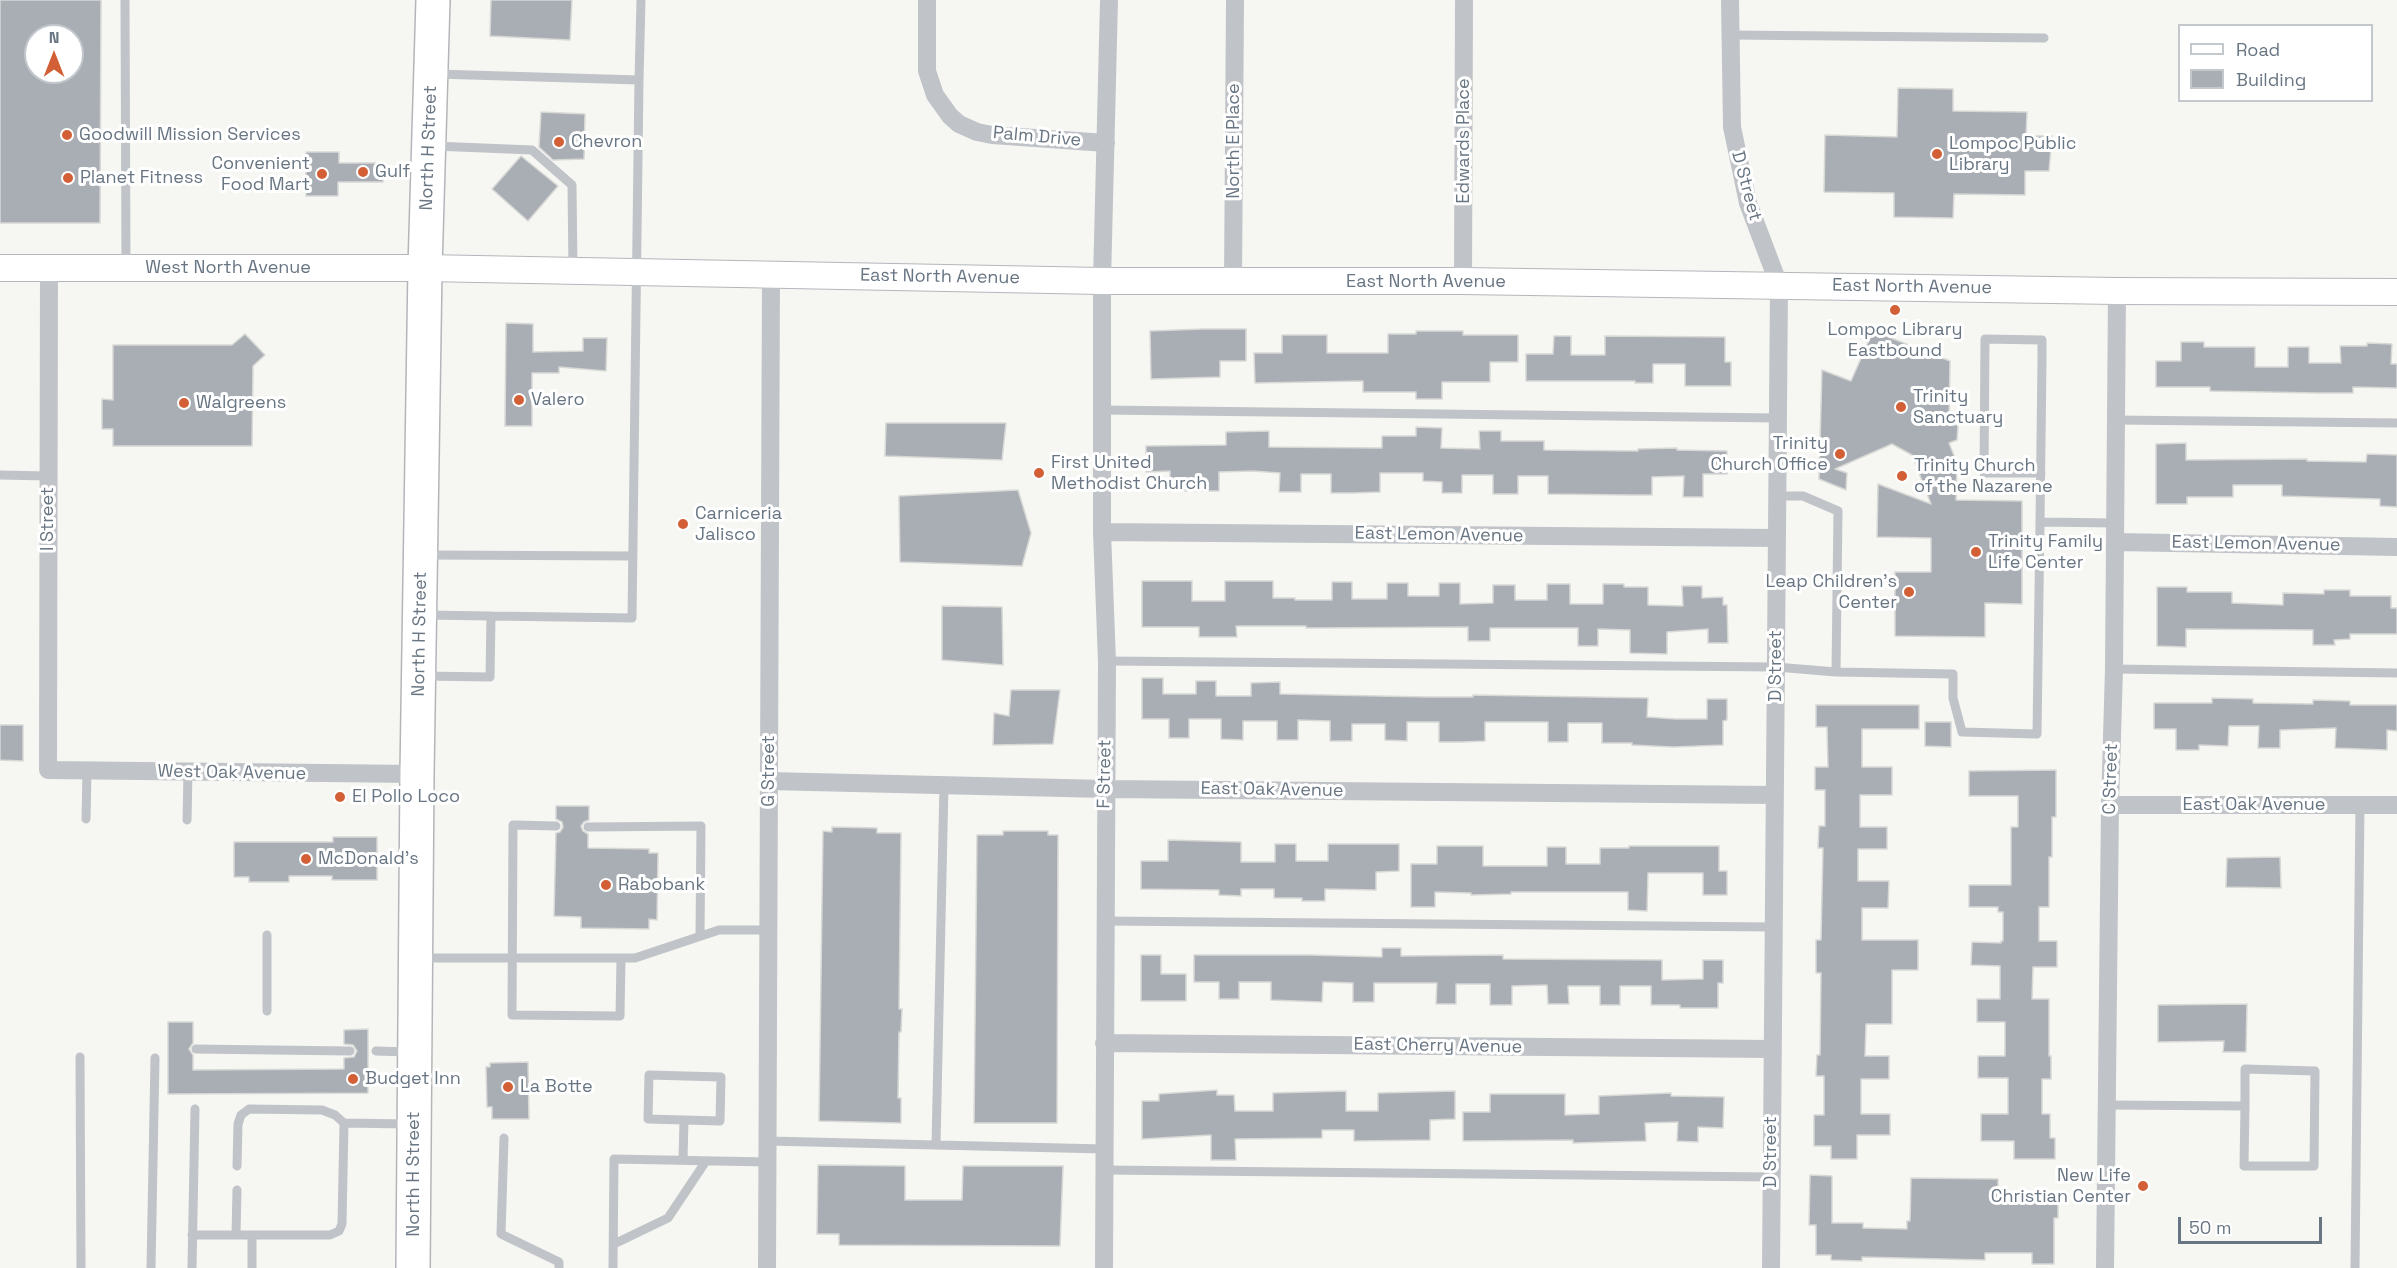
<!DOCTYPE html>
<style>
body{margin:0}
#map{position:relative;width:2397px;height:1268px;overflow:hidden;background:#f6f6f3;font-family:"Space Grotesk",sans-serif}
canvas{display:block}
.legend{position:absolute;left:2178px;top:24px;width:195px;height:78px;box-sizing:border-box;background:#fff;border:2px solid #c3c8cd;margin:0;padding:8px 10px;list-style:none;font-size:18px;color:#687582}
.legend li{display:flex;align-items:center;gap:12px;height:30px}
.legend b{width:30px;border:2px solid #c3c8cd}
.north{position:absolute;left:24px;top:24px;width:60px;height:60px;box-sizing:border-box;background:#fff;border:2px solid #c3c8cd;border-radius:50%;rotate:0deg;font-size:16px;font-weight:700;line-height:24px;text-align:center;color:#687582}
.north::after{content:'';display:block;margin:auto;width:21px;height:27px;background:#d35f36;clip-path:polygon(50% 0,100% 100%,50% 72%,0 100%)}
.scale{position:absolute;left:2178px;top:1217px;width:144px;height:27px;box-sizing:border-box;border:3px solid #687582;border-top:0;padding-left:8px;font-size:18px;line-height:21px;white-space:nowrap;color:#687582;-webkit-text-stroke:4px #fff;paint-order:stroke}
</style>
<div id="map">
<canvas width="2397" height="1268"></canvas>
<ul class="legend">
<li><b style="height:8px;background:#fff"></b>Road</li>
<li><b style="height:16px;background:#a8aeb4"></b>Building</li>
</ul>
<div class="north">N</div>
<div class="scale">50 m</div>
</div>
<script>
const ctx = document.querySelector('canvas').getContext('2d');
ctx.lineJoin = 'round';
function fillPath(path, color) { ctx.fillStyle = color; ctx.fill(path, 'evenodd'); }
const poly = rows => new Path2D(rows.map(r => 'M' + r).join(''));
function stroke(path, color, width, dash) { ctx.strokeStyle = color; ctx.lineWidth = width; ctx.lineCap = dash ? 'butt' : 'round'; ctx.setLineDash(dash || []); ctx.stroke(path); }
function write(font, color, halo, rows, align = 'center') {
  ctx.font = font + ' "Space Grotesk",sans-serif'; ctx.lineWidth = 6; ctx.setLineDash([]); ctx.textBaseline = 'middle'; ctx.strokeStyle = halo; ctx.fillStyle = color; for (const [text, x, y, turn = 0] of rows) {
    ctx.save(); ctx.translate(x, y); ctx.rotate((+turn || 0) * Math.PI / 180); ctx.textAlign = isNaN(turn) ? turn : align; if (halo) ctx.strokeText(text, 0, 0); ctx.fillText(text, 0, 0); ctx.restore();
  }
}
const building = poly([
 [0,0,101,0,100,223,0,223,0,0],
 [36,36,72,36,72,72,36,72,36,36],
 [491,0,572,0,570,40,490,36,491,0],
 [1898,88,1953,89,1953,111,2027,112,2026,136,2052,136,2049,171,2025,171,2025,195,1954,194,1953,218,1894,217,1894,193,1824,192,1825,135,1897,137,1898,88],
 [541,112,585,114,584,159,553,160,539,147,541,112],
 [306,152,339,152,339,163,383,163,383,182,338,182,338,196,306,196,306,152],
 [521,156,558,186,528,221,492,189,521,156],
 [506,323,533,324,533,352,583,351,583,338,607,338,606,371,559,367,559,373,532,373,532,426,505,426,506,323],
 [1203,329,1246,329,1246,361,1220,361,1220,377,1151,379,1150,331,1203,329],
 [1416,331,1463,331,1463,335,1518,335,1518,362,1490,362,1490,382,1442,382,1442,399,1416,399,1416,392,1363,392,1363,381,1255,383,1254,353,1282,353,1282,335,1327,335,1327,353,1388,353,1388,334,1416,334,1416,331],
 [1873,331,1950,361,1949,421,1958,426,1957,440,1949,443,1957,463,1956,500,2022,501,2022,604,1985,603,1985,637,1895,636,1895,572,1931,572,1931,538,1877,537,1878,484,1931,504,1912,455,1892,444,1835,469,1847,473,1846,490,1819,479,1822,370,1851,381,1873,331],
 [245,334,265,355,253,366,252,446,113,446,113,429,102,429,102,399,113,400,113,345,232,345,245,334],
 [1554,336,1571,336,1571,355,1605,355,1605,336,1725,337,1725,362,1731,362,1731,386,1685,386,1685,364,1653,364,1653,383,1635,383,1635,381,1526,381,1526,354,1553,354,1554,336],
 [2181,342,2204,342,2204,347,2255,347,2255,367,2288,367,2288,347,2309,347,2309,363,2341,363,2340,346,2367,346,2367,343,2392,344,2391,364,2397,364,2397,388,2353,387,2353,393,2317,393,2210,391,2210,387,2156,387,2156,361,2181,361,2181,342],
 [886,423,1006,423,1002,460,885,456,886,423],
 [1416,427,1442,428,1441,448,1480,449,1479,431,1501,431,1501,441,1544,441,1544,450,1638,451,1638,449,1677,448,1677,450,1727,451,1727,474,1703,474,1703,497,1683,497,1684,476,1652,477,1652,495,1630,495,1548,494,1548,476,1518,476,1518,494,1493,494,1493,475,1462,475,1462,493,1442,493,1442,482,1423,481,1423,473,1380,473,1380,492,1353,493,1331,493,1331,474,1301,474,1301,492,1279,492,1280,473,1253,471,1219,472,1219,491,1170,491,1170,471,1146,472,1146,446,1226,445,1226,432,1269,431,1269,447,1382,448,1382,436,1416,436,1416,427],
 [2186,443,2186,460,2307,459,2307,461,2366,462,2367,454,2397,455,2397,507,2380,506,2380,499,2282,496,2282,485,2233,485,2233,497,2187,497,2187,504,2156,504,2156,444,2186,443],
 [1018,490,1031,533,1022,566,900,562,899,496,1018,490],
 [1142,581,1192,581,1192,601,1225,601,1225,581,1273,581,1273,598,1295,598,1295,600,1332,600,1332,582,1352,582,1352,599,1387,599,1387,583,1408,583,1408,596,1439,596,1439,583,1460,583,1460,604,1493,603,1493,585,1515,585,1515,600,1547,600,1547,584,1570,584,1570,604,1603,604,1603,584,1624,584,1624,587,1648,587,1648,605,1683,606,1682,586,1702,586,1702,598,1723,597,1723,605,1727,605,1728,643,1708,643,1708,629,1667,632,1667,654,1630,653,1630,630,1598,629,1598,646,1578,646,1578,628,1490,628,1490,641,1468,641,1468,627,1306,628,1306,626,1236,626,1237,637,1199,637,1199,627,1142,627,1142,581],
 [2157,587,2187,587,2187,592,2232,592,2232,603,2283,605,2283,593,2324,594,2324,590,2350,590,2350,596,2391,596,2391,608,2397,608,2397,634,2350,634,2350,639,2334,640,2335,645,2313,645,2313,630,2186,629,2186,647,2157,646,2157,587],
 [942,606,1002,607,1003,665,942,660,942,606],
 [1142,678,1163,678,1163,694,1196,694,1196,681,1216,681,1216,696,1251,696,1251,683,1280,682,1280,694,1428,697,1473,697,1473,695,1648,698,1647,717,1675,719,1707,719,1707,699,1727,699,1727,720,1723,721,1723,745,1674,747,1632,745,1632,743,1602,743,1602,723,1568,723,1568,742,1548,742,1548,722,1485,722,1485,741,1461,742,1439,742,1439,722,1407,722,1407,741,1385,740,1385,724,1352,724,1352,741,1330,741,1330,721,1298,720,1298,740,1277,740,1277,721,1243,721,1243,740,1221,739,1221,719,1189,719,1189,738,1169,738,1169,719,1142,719,1142,678],
 [1011,690,1060,690,1053,744,993,745,994,713,1009,716,1011,690],
 [2212,698,2253,699,2253,703,2313,704,2313,700,2350,701,2350,705,2397,705,2397,731,2387,730,2387,750,2335,748,2336,728,2280,730,2280,748,2258,748,2259,726,2229,726,2228,746,2199,745,2199,750,2176,750,2176,729,2154,729,2154,703,2212,703,2212,698],
 [1816,705,1919,705,1919,729,1862,729,1862,767,1892,767,1892,795,1860,795,1860,827,1887,827,1887,849,1858,849,1858,881,1889,881,1888,908,1862,908,1862,940,1918,940,1918,970,1892,970,1892,1024,1866,1024,1865,1056,1889,1056,1889,1079,1861,1079,1861,1114,1890,1114,1890,1135,1857,1135,1857,1159,1831,1159,1831,1146,1814,1146,1814,1115,1824,1115,1824,1076,1816,1076,1817,1055,1820,1055,1821,973,1816,973,1816,940,1821,940,1823,848,1818,848,1819,826,1825,826,1825,790,1815,790,1815,767,1828,767,1827,727,1816,727,1816,705],
 [1925,722,1951,722,1951,747,1925,746,1925,722],
 [0,725,23,725,23,761,0,760,0,725],
 [2056,770,2056,817,2052,817,2052,857,2049,857,2049,907,2039,907,2039,941,2057,941,2057,967,2033,967,2032,999,2049,999,2049,1056,2051,1056,2051,1079,2042,1079,2042,1114,2050,1114,2050,1138,2055,1138,2055,1159,2014,1159,2014,1141,1981,1141,1981,1114,2008,1114,2008,1078,1978,1078,1978,1056,2005,1056,2005,1022,1977,1022,1977,999,2000,999,2000,966,1971,965,1972,942,2001,943,2001,941,2003,941,2003,912,1998,912,1998,907,1969,907,1969,885,2011,885,2011,827,2018,827,2018,796,1969,796,1969,771,2056,770],
 [556,806,589,806,589,820,584,822,581,826,583,831,588,834,588,848,649,849,649,853,658,853,657,920,649,919,649,929,581,928,581,917,554,916,556,833,560,832,563,827,562,822,556,819,556,806],
 [832,827,877,828,877,833,901,833,899,1009,902,1009,901,1032,899,1032,898,1098,901,1098,901,1123,819,1121,823,831,832,832,832,827],
 [1003,831,1048,831,1048,835,1058,835,1057,1123,974,1123,977,835,1003,835,1003,831],
 [333,837,377,837,377,880,332,880,332,876,289,876,289,882,249,882,249,877,234,877,234,842,333,842,333,837],
 [1168,840,1241,842,1241,862,1275,862,1275,844,1296,844,1296,861,1328,861,1328,844,1399,844,1399,871,1376,872,1376,890,1325,889,1325,901,1302,901,1302,898,1274,898,1274,889,1241,889,1241,896,1219,895,1219,890,1141,889,1141,861,1168,861,1168,840],
 [1437,846,1483,846,1483,866,1547,866,1547,847,1566,847,1566,864,1600,864,1600,848,1629,848,1629,846,1719,846,1719,871,1727,871,1727,895,1703,895,1703,873,1648,873,1647,911,1628,910,1628,892,1511,892,1511,894,1471,895,1471,893,1435,892,1435,907,1411,907,1411,864,1437,864,1437,846],
 [2280,857,2281,888,2226,887,2227,858,2280,857],
 [1382,948,1401,948,1401,956,1503,955,1503,959,1662,960,1662,980,1703,979,1703,960,1723,960,1723,983,1718,983,1718,1008,1680,1008,1680,1005,1651,1005,1651,986,1620,986,1620,1005,1600,1005,1600,986,1568,986,1569,1004,1548,1004,1547,985,1512,986,1512,1005,1490,1005,1490,984,1456,984,1456,1004,1436,1004,1437,983,1374,983,1374,1002,1353,1002,1353,983,1323,982,1322,1002,1271,1000,1271,982,1239,982,1239,999,1219,999,1219,982,1194,982,1194,955,1309,955,1382,957,1382,948],
 [1141,955,1161,955,1161,974,1186,974,1186,1001,1141,1001,1141,955],
 [2247,1004,2246,1052,2223,1052,2224,1041,2158,1042,2158,1005,2247,1004],
 [168,1022,193,1022,193,1043,189,1049,193,1055,193,1070,344,1069,344,1058,354,1057,357,1051,353,1045,344,1044,344,1030,368,1029,368,1093,168,1094,168,1022],
 [528,1062,529,1119,492,1119,492,1107,487,1107,486,1067,490,1067,490,1063,528,1062],
 [1217,1090,1217,1095,1234,1095,1235,1111,1273,1111,1273,1093,1346,1091,1346,1111,1378,1111,1378,1093,1455,1091,1455,1119,1430,1120,1430,1140,1354,1141,1354,1130,1322,1130,1322,1138,1235,1139,1236,1160,1211,1160,1211,1135,1142,1139,1142,1101,1159,1101,1159,1094,1217,1090],
 [1671,1093,1671,1096,1724,1097,1723,1128,1698,1127,1698,1142,1677,1141,1678,1122,1645,1123,1646,1141,1573,1143,1573,1140,1463,1141,1463,1112,1490,1112,1490,1094,1565,1094,1565,1115,1599,1114,1599,1096,1671,1093],
 [818,1165,905,1166,905,1200,962,1200,963,1166,1063,1166,1060,1246,839,1245,839,1234,817,1234,818,1165],
 [1810,1175,1832,1176,1832,1223,1863,1223,1863,1228,1907,1229,1907,1221,1910,1221,1911,1178,1998,1179,1998,1195,2058,1195,2058,1218,2054,1218,2054,1264,2032,1264,2032,1253,1985,1253,1985,1260,1862,1257,1862,1261,1831,1260,1831,1255,1816,1255,1816,1225,1809,1225,1810,1175]
]);
fillPath(building, '#a8aeb4');
stroke(building, '#d8d8d6', 1.5);
const secondary = poly([
 [0,268,425,268,1102,281,1463,281,2117,291,2397,292]
]);
const highway = poly([
 [413,1268,417,774,425,268,433,0]
]);
stroke(secondary, '#b3b7bb', 28);
stroke(highway, '#b3b6b9', 36);
stroke(poly([
 [125,0,126,265],
 [1730,35,2044,38],
 [639,80,641,0],
 [434,146,532,150,572,185,573,270],
 [1102,410,1777,418],
 [2115,420,2397,423],
 [0,475,48,476],
 [1777,496,1803,496,1838,511,1836,672],
 [2040,522,2116,523],
 [427,555,633,556],
 [424,615,491,616],
 [1107,661,1776,667,1836,672,1953,674,1953,698,1962,732,2037,734,2040,522,2042,360,2042,340,1985,339,1984,473,2041,473],
 [2114,669,2397,673],
 [424,676,490,677,491,616,632,618,639,80,436,74],
 [86,819,87,771],
 [187,820,188,772],
 [556,826,513,825,512,1015,620,1016,621,958],
 [588,827,701,826,700,936],
 [1104,921,1773,927],
 [421,958,635,958,719,930,768,930],
 [267,1011,267,935],
 [196,1049,350,1051],
 [376,1051,409,1052],
 [80,1057,81,1268],
 [2107,1105,2245,1106,2245,1069,2315,1071,2314,1166,2244,1166,2245,1106],
 [504,1138,501,1234,559,1262,559,1268],
 [768,1141,1104,1149],
 [936,1144,944,785],
 [683,1160,684,1120,648,1119,649,1075,721,1077,720,1121,684,1120],
 [237,1166,238,1124,241,1115,249,1109,322,1110,335,1115,344,1123],
 [1104,1170,1771,1177],
 [192,1235,330,1235,339,1231,342,1224,344,1123,409,1124],
 [236,1235,237,1190],
 [252,1235,252,1268],
 [614,1244,668,1218,706,1161],
 [151,1268,155,1058],
 [192,1268,195,1109],
 [613,1268,614,1159,768,1162],
 [2355,1268,2360,805]
]), '#c0c3c7', 9);
stroke(poly([
 [927,0,927,71,935,95,950,116,959,124,977,132,992,135,1106,143],
 [1730,0,1732,127,1748,203,1779,285,1771,1268],
 [49,268,48,770,417,774],
 [1463,281,1464,0],
 [1233,282,1235,0],
 [1102,532,1777,538],
 [2116,542,2397,547],
 [769,781,1105,789,1775,795],
 [2110,805,2397,805],
 [1104,1043,1771,1049],
 [767,1268,771,273],
 [1104,1268,1107,661,1102,532,1102,281,1109,0],
 [2105,1268,2110,805,2114,669,2117,291]
]), '#c0c3c7', 18);
stroke(secondary, '#fff', 26);
stroke(highway, '#fff', 33);
for (const [x, y, r, color] of [
 [67,135,6,"#d35f36"],
 [559,142,6,"#d35f36"],
 [1937,154,6,"#d35f36"],
 [363,172,6,"#d35f36"],
 [322,174,6,"#d35f36"],
 [68,178,6,"#d35f36"],
 [1895,310,6,"#d35f36"],
 [519,400,6,"#d35f36"],
 [184,403,6,"#d35f36"],
 [1901,407,6,"#d35f36"],
 [1840,454,6,"#d35f36"],
 [1039,473,6,"#d35f36"],
 [1902,476,6,"#d35f36"],
 [683,524,6,"#d35f36"],
 [1976,552,6,"#d35f36"],
 [1909,592,6,"#d35f36"],
 [340,797,6,"#d35f36"],
 [306,859,6,"#d35f36"],
 [606,885,6,"#d35f36"],
 [353,1079,6,"#d35f36"],
 [508,1087,6,"#d35f36"],
 [2143,1186,6,"#d35f36"]
]) { const dot = new Path2D(); dot.arc(x, y, r, 0, 2 * Math.PI); ctx.fillStyle = color; ctx.fill(dot); stroke(dot, '#fff', 2); }
write('18px', '#687582', '#fff', [
 ["Goodwill Mission Services",79,135],
 ["Chevron",571,142],
 ["Lompoc Public",1949,144],
 ["Library",1949,165],
 ["Convenient",310,164,"right"],
 ["Food Mart",310,185,"right"],
 ["Gulf",375,172],
 ["Planet Fitness",80,178],
 ["Lompoc Library",1895,330,"center"],
 ["Eastbound",1895,351,"center"],
 ["Trinity",1913,397],
 ["Sanctuary",1913,418],
 ["Valero",531,400],
 ["Walgreens",196,403],
 ["Trinity",1828,444,"right"],
 ["Church Office",1828,465,"right"],
 ["First United",1051,463],
 ["Methodist Church",1051,484],
 ["Trinity Church",1914,466],
 ["of the Nazarene",1914,487],
 ["Carniceria",695,514],
 ["Jalisco",695,535],
 ["Trinity Family",1988,542],
 ["Life Center",1988,563],
 ["Leap Children's",1897,582,"right"],
 ["Center",1897,603,"right"],
 ["El Pollo Loco",352,797],
 ["McDonald's",318,859],
 ["Rabobank",618,885],
 ["Budget Inn",365,1079],
 ["La Botte",520,1087],
 ["New Life",2131,1176,"right"],
 ["Christian Center",2131,1197,"right"]
], 'left');
write('18px', '#687582', '#fff', [
 ["Palm Drive",1037,137,5],
 ["North E Place",1234,141,-90],
 ["Edwards Place",1464,141,-90],
 ["North H Street",429,148,-88],
 ["D Street",1746,186,75],
 ["West North Avenue",228,268],
 ["East North Avenue",940,277,1],
 ["East North Avenue",1426,282],
 ["East North Avenue",1912,287,1],
 ["I Street",48,519,-90],
 ["East Lemon Avenue",1439,535,1],
 ["East Lemon Avenue",2256,544,1],
 ["North H Street",420,634,-89],
 ["D Street",1776,666,-90],
 ["G Street",769,771,-90],
 ["West Oak Avenue",232,773,1],
 ["F Street",1105,774,-89],
 ["C Street",2111,779,-88],
 ["East Oak Avenue",1272,790,1],
 ["East Oak Avenue",2254,805],
 ["East Cherry Avenue",1438,1046,1],
 ["D Street",1771,1152,-90],
 ["North H Street",414,1174,-90]
]);
</script>
